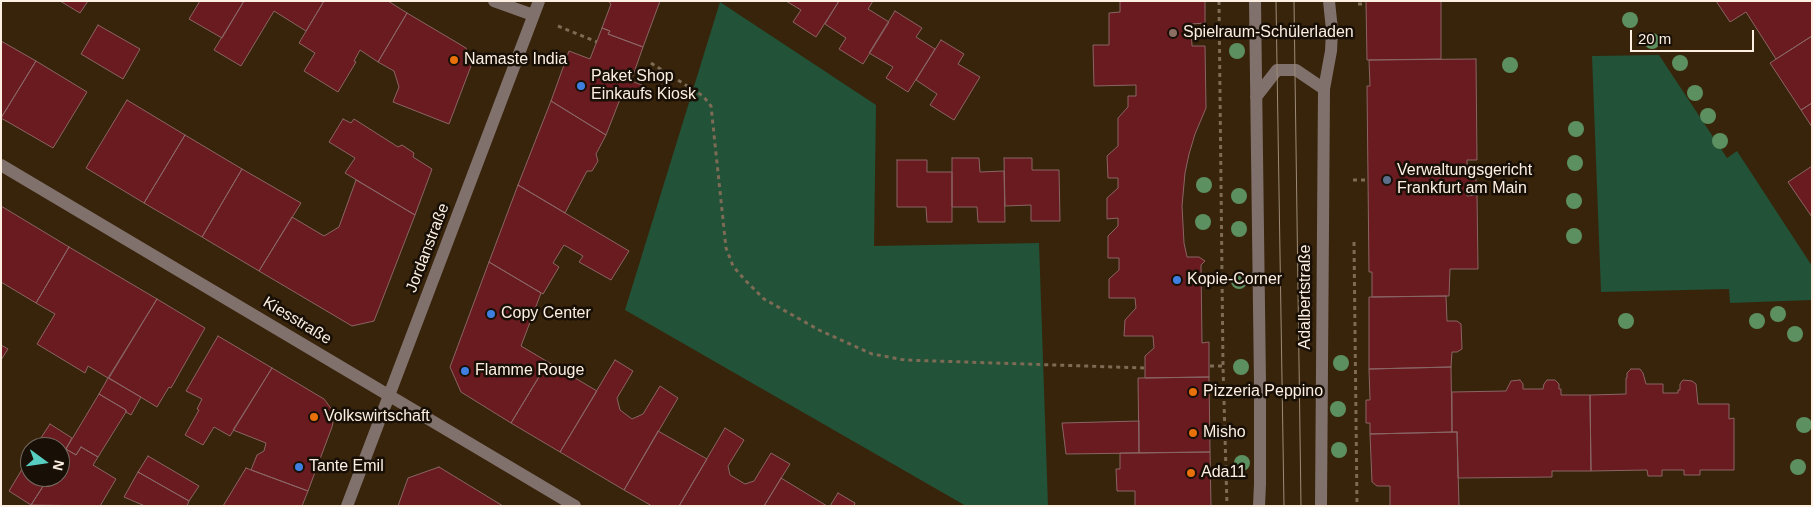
<!DOCTYPE html>
<meta charset="utf-8">
<style>
body{margin:0}
#map{position:relative;width:1813px;height:507px;overflow:hidden;background:#38240b;font-family:Arial,sans-serif}
canvas{display:block}
.frame{position:absolute;inset:0;border:2px solid #fdefe1;pointer-events:none}
.north{position:absolute;left:20px;top:437px;width:50px;height:50px;box-sizing:border-box;background:#180f06;border:1px solid #74695e;border-radius:50%;rotate:104deg;font-size:14px;font-weight:700;line-height:20px;text-align:center;color:#fdefe1}
.north::after{content:'';display:block;margin:auto;width:18px;height:22px;background:#57cec1;clip-path:polygon(50% 0,100% 100%,50% 72%,0 100%)}
.scale{position:absolute;left:1630px;top:30px;width:124px;height:22px;box-sizing:border-box;border:2px solid #fdefe1;border-top:0;padding-left:6px;font-size:15px;line-height:18px;white-space:nowrap;color:#fdefe1;-webkit-text-stroke:4px #180f06;paint-order:stroke}
</style>
<div id="map">
<canvas width="1813" height="507"></canvas>
<div class="frame"></div>
<div class="north">N</div>
<div class="scale">20 m</div>
</div>
<script>
const ctx = document.querySelector('canvas').getContext('2d');
ctx.lineJoin = 'round';
function fillPath(path, color) { ctx.fillStyle = color; ctx.fill(path, 'evenodd'); }
const poly = rows => new Path2D(rows.map(r => 'M' + r).join(''));
function stroke(path, color, width, dash) { ctx.strokeStyle = color; ctx.lineWidth = width; ctx.lineCap = dash ? 'butt' : 'round'; ctx.setLineDash(dash || []); ctx.stroke(path); }
function write(font, color, halo, rows, align = 'center') {
  ctx.font = font + ' Arial,sans-serif'; ctx.lineWidth = 5; ctx.setLineDash([]); ctx.textBaseline = 'middle'; ctx.strokeStyle = halo; ctx.fillStyle = color; for (const [text, x, y, turn = 0] of rows) {
    ctx.save(); ctx.translate(x, y); ctx.rotate((+turn || 0) * Math.PI / 180); ctx.textAlign = isNaN(turn) ? turn : align; if (halo) ctx.strokeText(text, 0, 0); ctx.fillText(text, 0, 0); ctx.restore();
  }
}
fillPath(poly([
 [720,2,876,105,874,246,1039,243,1048,506,966,506,625,310],
 [1659,55,1727,158,1737,151,1812,266,1812,300,1730,303,1729,289,1601,292,1592,56]
]), '#225237');
const building = poly([
 [60,1,88,1,80,13,60,1],
 [200,1,244,1,222,38,189,19,200,1],
 [244,1,324,1,306,31,274,11,241,66,214,50,244,1],
 [324,1,388,1,407,13,378,62,360,50,354,61,356,62,338,92,304,71,315,53,299,43,324,1],
 [608,1,660,1,643,47,608,34,610,31,602,28,611,4,608,1],
 [786,1,839,1,816,37,793,22,801,10,786,1],
 [839,1,873,1,868,9,889,22,863,64,839,49,846,38,825,24,839,1],
 [1120,1,1205,1,1205,23,1191,24,1192,46,1205,46,1206,108,1195,134,1189,154,1185,173,1182,206,1184,243,1187,257,1199,257,1205,261,1201,265,1202,343,1209,342,1209,377,1145,378,1145,356,1154,348,1153,336,1124,336,1125,320,1136,308,1135,298,1109,298,1109,279,1119,270,1119,258,1108,258,1108,236,1118,226,1118,218,1107,219,1107,198,1118,188,1118,178,1108,178,1107,156,1118,146,1118,118,1128,107,1128,96,1136,96,1136,85,1094,86,1093,45,1109,45,1109,13,1120,12,1120,1],
 [1366,1,1441,1,1441,59,1367,60,1366,1],
 [1716,1,1812,1,1812,36,1776,59,1746,12,1730,22,1716,1],
 [895,11,922,28,916,37,935,49,908,92,886,78,893,67,869,53,895,11],
 [407,13,466,48,471,66,449,124,393,102,399,87,394,71,378,62,407,13],
 [98,25,140,49,123,79,81,54,98,25],
 [602,28,610,31,608,34,643,47,631,81,642,85,637,100,622,94,606,135,551,101,569,51,590,59,602,28],
 [1812,36,1812,103,1801,110,1770,63,1812,36],
 [941,40,964,54,958,64,980,77,954,120,930,105,937,94,916,80,941,40],
 [1,41,36,61,1,118,1,41],
 [1476,59,1477,160,1467,160,1467,168,1476,168,1476,189,1467,189,1467,196,1477,195,1478,269,1450,269,1449,296,1372,297,1372,272,1369,272,1367,86,1370,86,1369,60,1476,59],
 [36,61,87,92,53,148,1,118,36,61],
 [127,100,185,135,144,203,86,168,127,100],
 [551,101,606,135,596,154,598,161,592,171,587,171,565,213,518,185,551,101],
 [1812,103,1812,127,1801,110,1812,103],
 [343,119,351,123,354,119,398,147,402,145,414,153,413,157,432,169,415,215,345,173,355,158,329,142,343,119],
 [185,135,242,169,202,237,144,203,185,135],
 [952,158,979,158,980,172,1004,171,1005,222,978,222,977,207,952,207,952,158],
 [1004,158,1032,158,1032,170,1059,170,1060,221,1031,221,1031,205,1005,206,1004,158],
 [897,160,927,160,927,172,952,172,952,222,927,222,926,207,897,207,897,160],
 [1812,166,1812,217,1788,182,1812,166],
 [242,169,301,203,259,271,202,237,242,169],
 [356,180,415,215,374,321,352,326,259,271,292,217,324,236,339,227,356,180],
 [518,185,629,251,611,280,579,262,583,256,564,245,553,263,559,267,543,294,489,262,518,185],
 [1,206,69,247,36,303,1,282,1,206],
 [69,247,157,299,108,378,88,366,85,373,37,344,55,314,36,303,69,247],
 [489,262,541,293,521,346,548,362,511,423,461,392,450,367,489,262],
 [1446,296,1447,321,1457,321,1461,324,1462,349,1457,352,1452,352,1451,367,1369,369,1369,297,1446,296],
 [157,299,205,328,171,388,169,387,157,407,109,378,157,299],
 [218,336,272,368,230,436,214,427,203,445,185,435,199,410,197,409,202,399,186,391,218,336],
 [1,345,8,349,1,360,1,345],
 [615,360,633,371,617,398,620,410,632,419,643,414,660,386,678,398,624,490,560,452,615,360],
 [548,362,597,391,560,452,511,423,548,362],
 [1451,367,1452,432,1370,434,1370,423,1366,423,1366,400,1370,400,1369,369,1451,367],
 [272,368,324,399,333,411,334,417,332,427,308,491,251,470,257,455,264,451,266,443,233,430,272,368],
 [1631,369,1640,369,1643,373,1646,384,1663,384,1663,393,1678,393,1678,390,1680,390,1680,384,1683,380,1692,381,1696,384,1698,404,1729,404,1729,419,1734,418,1734,470,1700,470,1700,475,1684,475,1684,470,1662,470,1662,476,1648,476,1647,470,1591,471,1590,395,1626,394,1626,378,1627,378,1627,373,1631,369],
 [1209,377,1210,452,1139,453,1138,378,1209,377],
 [108,378,141,397,131,415,126,412,126,410,99,394,108,378],
 [1520,380,1523,384,1523,389,1543,389,1544,384,1547,380,1555,380,1559,384,1559,389,1561,389,1561,395,1590,395,1591,471,1552,471,1552,477,1458,478,1457,432,1452,432,1452,392,1506,391,1511,381,1520,380],
 [99,394,126,410,126,412,98,457,81,447,76,455,66,449,99,394],
 [1139,421,1139,453,1066,454,1062,423,1139,421],
 [50,424,72,438,60,459,60,447,35,447,50,424],
 [725,428,744,440,728,466,730,475,745,484,754,481,771,453,790,464,764,506,679,506,725,428],
 [658,431,707,459,679,506,652,506,624,490,658,431],
 [1457,432,1459,506,1390,506,1390,486,1377,486,1372,482,1370,434,1457,432],
 [81,447,98,457,93,465,116,479,100,506,31,505,49,477,60,477,60,459,66,449,76,455,81,447],
 [1210,452,1211,506,1135,506,1135,491,1117,491,1116,469,1120,469,1120,453,1210,452],
 [30,456,30,477,49,477,31,505,9,491,30,456],
 [148,456,199,486,189,501,138,472,148,456],
 [439,467,503,506,398,506,408,478,439,467],
 [246,468,308,491,302,506,223,506,246,468],
 [138,472,189,501,187,506,145,506,124,497,138,472],
 [781,478,827,506,764,506,781,478],
 [838,493,855,503,854,506,830,506,838,493]
]);
fillPath(building, '#691b20');
stroke(building, '#8a6564', 1);
stroke(poly([
 [1219,1,1223,366,1227,506],
 [1358,4,1366,4],
 [558,26,597,42],
 [651,63,703,96,711,106,726,248,733,266,744,279,764,299,819,330,872,354,905,360,1145,368],
 [1353,180,1368,180],
 [1354,242,1357,506],
 [1210,366,1223,366]
]), '#7d6b56', 3, [4, 4]);
stroke(poly([
 [494,1,533,15],
 [1255,1,1260,383,1260,484,1259,506],
 [1256,97,1277,70,1296,70,1324,89],
 [1,165,575,506],
 [347,506,539,1],
 [1321,506,1324,89,1331,51,1332,30,1329,1]
]), '#81716d', 12);
stroke(poly([
 [1276,1,1284,506],
 [1294,1,1301,506]
]), '#9c8b77', 1);
ctx.fillStyle = '#5c9061';
for (const [x, y] of [
 [1630,20],
 [1652,41],
 [1237,51],
 [1680,63],
 [1510,65],
 [1695,93],
 [1708,116],
 [1576,129],
 [1720,141],
 [1575,163],
 [1204,185],
 [1239,196],
 [1574,201],
 [1203,222],
 [1239,229],
 [1574,236],
 [1239,281],
 [1778,314],
 [1626,321],
 [1757,321],
 [1795,334],
 [1341,363],
 [1241,367],
 [1338,409],
 [1804,425],
 [1339,450],
 [1242,463],
 [1798,467]
]) { ctx.beginPath(); ctx.arc(x, y, 8, 0, 2 * Math.PI); ctx.fill(); }
for (const [x, y, r, color] of [
 [1173,33,5,"#8d6e63"],
 [454,60,5,"#e8710a"],
 [581,86,5,"#3f7fe0"],
 [1387,180,5,"#5c6f8a"],
 [1177,280,5,"#3f7fe0"],
 [491,314,5,"#3f7fe0"],
 [465,371,5,"#3f7fe0"],
 [1193,392,5,"#e8710a"],
 [314,417,5,"#e8710a"],
 [1193,433,5,"#e8710a"],
 [299,467,5,"#3f7fe0"],
 [1191,473,5,"#e8710a"]
]) { const dot = new Path2D(); dot.arc(x, y, r, 0, 2 * Math.PI); ctx.fillStyle = color; ctx.fill(dot); stroke(dot, '#180f06', 2); }
write('16px', '#fdefe1', '#180f06', [
 ["Spielraum-Schülerladen",1183,33],
 ["Namaste India",464,60],
 ["Paket Shop",591,77],
 ["Einkaufs Kiosk",591,95],
 ["Verwaltungsgericht",1397,171],
 ["Frankfurt am Main",1397,189],
 ["Kopie-Corner",1187,280],
 ["Copy Center",501,314],
 ["Flamme Rouge",475,371],
 ["Pizzeria Peppino",1203,392],
 ["Volkswirtschaft",324,417],
 ["Misho",1203,433],
 ["Tante Emil",309,467],
 ["Ada11",1201,473]
], 'left');
write('16px', '#fdefe1', '#180f06', [
 ["Jordanstraße",428,248,-69],
 ["Adalbertstraße",1306,297,-90],
 ["Kiesstraße",297,321,31]
]);
</script>
